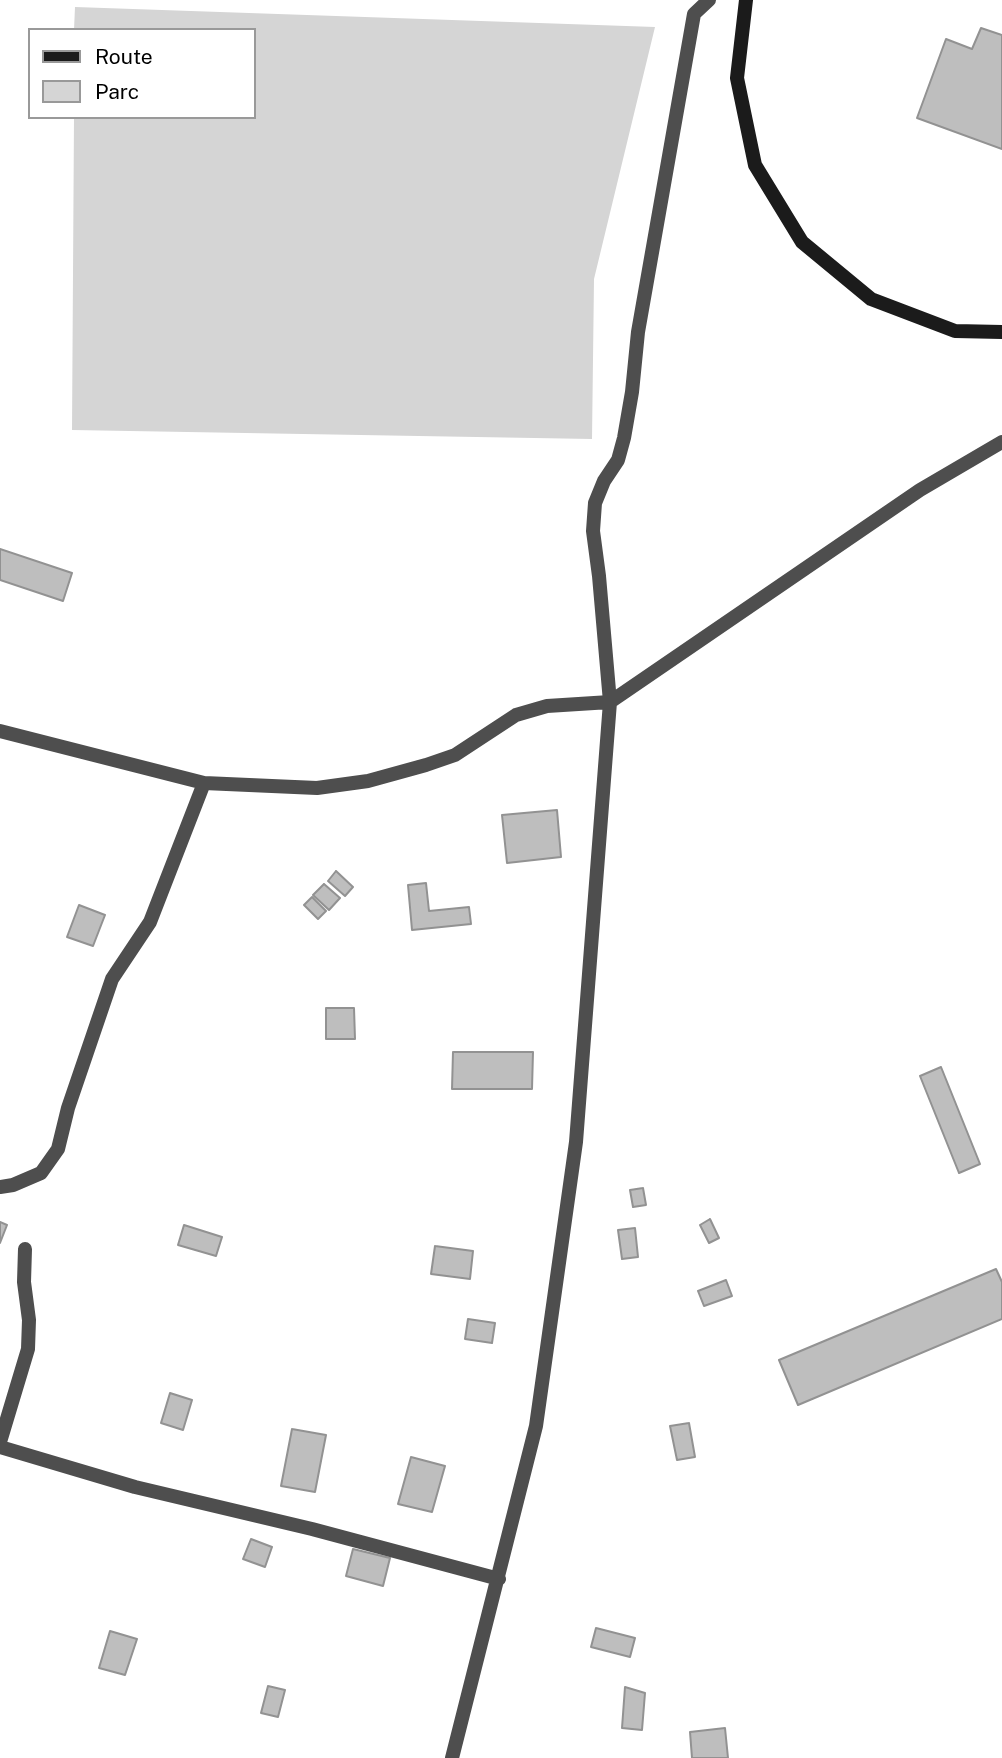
<!DOCTYPE html>
<style>
body{margin:0}
#map{position:relative;width:1002px;height:1758px;overflow:hidden;background:#fff;font-family:"Public Sans",sans-serif}
canvas{display:block}
.legend{position:absolute;left:28px;top:28px;width:228px;height:91px;box-sizing:border-box;background:#fff;border:2px solid #999;margin:0;padding:9px 12px;list-style:none;font-size:21px;color:#000}
.legend li{display:flex;align-items:center;gap:14px;height:35px}
.legend b{width:35px;border:2px solid #999}
</style>
<div id="map">
<canvas width="1002" height="1758"></canvas>
<ul class="legend">
<li><b style="height:9px;background:#1b1b1b"></b>Route</li>
<li><b style="height:19px;background:#d5d5d5"></b>Parc</li>
</ul>
</div>
<script>
const ctx = document.querySelector('canvas').getContext('2d');
ctx.lineJoin = 'round';
function fillPath(path, color) { ctx.fillStyle = color; ctx.fill(path, 'evenodd'); }
const poly = rows => new Path2D(rows.map(r => 'M' + r).join(''));
function stroke(path, color, width, dash) { ctx.strokeStyle = color; ctx.lineWidth = width; ctx.lineCap = dash ? 'butt' : 'round'; ctx.setLineDash(dash || []); ctx.stroke(path); }
fillPath(poly([
 [75,7,655,27,594,279,592,439,72,430,74,117,254,117,254,30,74,30]
]), '#d5d5d5');
const building = poly([
 [981,28,1002,35,1002,149,917,118,946,39,972,49,981,28],
 [0,549,72,573,63,601,0,580,0,549],
 [557,810,561,857,507,863,502,815,557,810],
 [336,871,353,887,345,896,328,881,336,871],
 [426,883,429,911,469,907,471,924,412,930,408,885,426,883],
 [324,884,340,898,329,910,313,895,324,884],
 [312,897,326,911,318,919,304,905,312,897],
 [79,905,105,915,93,946,67,937,79,905],
 [326,1008,354,1008,355,1039,326,1039,326,1008],
 [453,1052,533,1052,532,1089,452,1089,453,1052],
 [941,1067,980,1164,959,1173,920,1076,941,1067],
 [643,1188,646,1205,633,1207,630,1190,643,1188],
 [710,1219,719,1238,709,1243,700,1225,710,1219],
 [0,1222,7,1225,0,1243,0,1222],
 [184,1225,222,1237,216,1256,178,1245,184,1225],
 [635,1228,638,1257,622,1259,618,1230,635,1228],
 [435,1246,473,1251,470,1279,431,1274,435,1246],
 [996,1269,1002,1282,1002,1319,798,1405,779,1360,996,1269],
 [726,1280,732,1296,704,1306,698,1291,726,1280],
 [468,1319,495,1323,492,1343,465,1339,468,1319],
 [170,1393,192,1400,183,1430,161,1423,170,1393],
 [689,1423,695,1457,677,1460,670,1426,689,1423],
 [292,1429,326,1435,315,1492,281,1486,292,1429],
 [411,1457,445,1466,432,1512,398,1504,411,1457],
 [251,1539,272,1547,265,1567,243,1559,251,1539],
 [353,1549,390,1558,383,1586,346,1576,353,1549],
 [596,1628,635,1638,630,1657,591,1647,596,1628],
 [110,1631,137,1639,125,1675,99,1668,110,1631],
 [268,1686,285,1690,278,1717,261,1713,268,1686],
 [625,1687,645,1693,642,1730,622,1728,625,1687],
 [725,1728,728,1758,692,1758,690,1732,725,1728]
]);
fillPath(building, '#bebebe');
stroke(building, '#929292', 2);
stroke(poly([
 [0,731,204,783,317,788,368,781,426,765,455,755,516,715,547,706,610,702,920,490,1002,442],
 [0,1187,13,1185,41,1173,58,1149,68,1108,112,979,150,922,204,783],
 [0,1442,28,1349,29,1320,24,1282,25,1249],
 [0,1447,135,1487,312,1529,499,1579],
 [452,1758,536,1426,576,1142,610,702,599,576,593,531,595,503,604,481,618,460,624,438,632,392,638,332,694,14,709,0]
]), '#4e4e4e', 14);
stroke(poly([
 [746,0,737,78,755,165,802,242,871,299,955,331,1002,332]
]), '#1b1b1b', 14);
</script>
